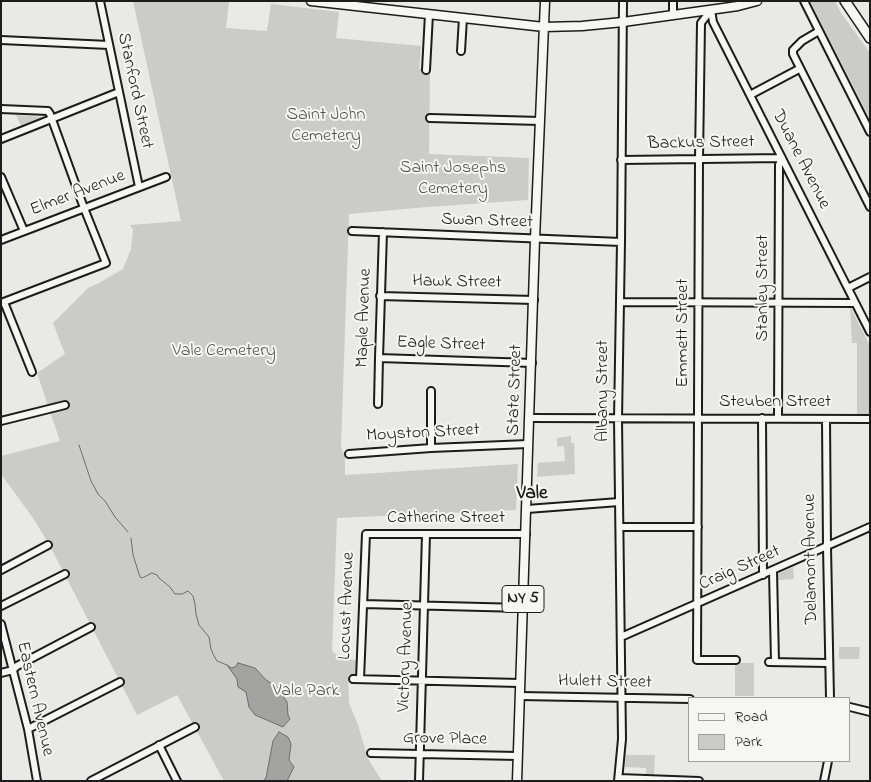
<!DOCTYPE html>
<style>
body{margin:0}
#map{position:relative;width:871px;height:782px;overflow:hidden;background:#e9e9e5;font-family:"Indie Flower",sans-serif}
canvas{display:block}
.frame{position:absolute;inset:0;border:2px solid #1c1c1c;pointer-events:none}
.legend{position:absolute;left:688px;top:697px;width:162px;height:65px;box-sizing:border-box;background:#f6f6f2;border:1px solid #9f9f9c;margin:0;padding:6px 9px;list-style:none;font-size:15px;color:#1c1c1c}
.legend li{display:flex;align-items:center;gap:10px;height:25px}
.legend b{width:25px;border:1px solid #9f9f9c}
</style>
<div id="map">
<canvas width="871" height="782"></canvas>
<div class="frame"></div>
<ul class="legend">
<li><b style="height:6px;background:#f6f6f2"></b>Road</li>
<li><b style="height:14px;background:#cbcbc7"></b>Park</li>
</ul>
</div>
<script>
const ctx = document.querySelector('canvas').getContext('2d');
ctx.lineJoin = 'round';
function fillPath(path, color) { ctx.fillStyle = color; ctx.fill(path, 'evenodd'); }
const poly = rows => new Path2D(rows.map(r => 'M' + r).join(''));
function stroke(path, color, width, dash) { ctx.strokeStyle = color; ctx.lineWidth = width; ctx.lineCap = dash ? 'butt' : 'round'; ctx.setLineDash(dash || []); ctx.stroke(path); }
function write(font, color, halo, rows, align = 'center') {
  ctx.font = font + ' "Indie Flower",sans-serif'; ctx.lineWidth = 4; ctx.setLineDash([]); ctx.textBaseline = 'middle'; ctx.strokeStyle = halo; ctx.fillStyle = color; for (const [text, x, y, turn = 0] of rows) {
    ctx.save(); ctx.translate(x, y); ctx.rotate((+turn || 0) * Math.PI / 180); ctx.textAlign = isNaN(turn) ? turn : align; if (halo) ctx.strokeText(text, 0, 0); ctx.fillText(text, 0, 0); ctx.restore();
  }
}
fillPath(poly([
 [133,1,229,1,226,28,267,31,271,4,339,12,336,38,421,46,419,69,430,70,429,154,529,158,528,200,427,207,349,214,341,447,345,457,345,475,518,464,516,510,337,518,332,651,341,659,358,660,358,676,348,675,349,703,358,725,368,759,382,781,224,781,177,695,137,715,50,546,35,521,1,474,1,456,60,441,37,373,65,354,53,323,88,288,99,283,123,269,131,249,133,230,130,225,181,221],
 [810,1,835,1,841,13,870,53,870,119],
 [16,115,44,117,21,126],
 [850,306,870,346,870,414,857,414,857,343,852,343],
 [571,436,571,443,574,443,575,474,537,477,538,463,565,461,564,446,557,447,557,438],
 [793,567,794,579,778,580,778,574],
 [839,647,860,647,859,659,839,659],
 [735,663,754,663,754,696,735,696],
 [626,755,655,755,654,776,646,775,646,768,625,767]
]), '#cbcbc7');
const water = poly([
 [238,663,255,668,266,680,277,687,287,702,288,715,290,719,283,727,255,715,249,707,246,692,238,687,237,679,227,665,231,668,235,667,238,663],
 [279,732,288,737,291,744,289,760,294,767,287,781,263,781,266,778,273,741,279,732]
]);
fillPath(water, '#a3a3a1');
stroke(water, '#6d6d6c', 1);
stroke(poly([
 [79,445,91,481,98,494,105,501,115,517,128,532],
 [131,538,133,555,140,577,142,578,152,573,157,575,159,578,170,587,175,594,182,594,188,591,193,596,195,604,196,614,199,625,209,637,211,649,213,654,217,661,227,665]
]), '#6d6d6c', 1);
const minor = poly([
 [100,1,139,187],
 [804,1,870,132],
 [711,10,701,23,699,159,697,660,736,660],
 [711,10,713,22,870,332],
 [673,15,673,1],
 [819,31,802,41,793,50,793,54,870,207],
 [1,40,109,45],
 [461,51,463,18],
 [426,70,429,14],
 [750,95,799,69],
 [1,109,48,111,50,114,84,208,106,263,1,303],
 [430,118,540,121],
 [1,139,119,92],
 [621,160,782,158,779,165,778,418],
 [1,177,24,231],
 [352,231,621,242],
 [1,240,166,177],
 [848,288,870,277],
 [380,296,534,300],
 [4,302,32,372],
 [620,302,855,303],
 [379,358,532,363],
 [378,404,379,358,383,232],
 [529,418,870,419],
 [762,418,763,575],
 [826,419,827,547,830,698],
 [1,421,65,405],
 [431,448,431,391],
 [349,454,431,448,528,444],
 [527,509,619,502],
 [620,527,698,527],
 [1,570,48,545],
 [773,571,775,662],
 [363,604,523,608],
 [1,606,65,574],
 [1,624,28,729,37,781],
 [621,637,870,527],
 [769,662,828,663],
 [1,673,13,670,17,666,91,627],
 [353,679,520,683],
 [360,679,366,534,526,534],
 [520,696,690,699],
 [850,707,870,712],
 [28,729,120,682],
 [159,745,177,781],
 [371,753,518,756],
 [619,778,699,781],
 [91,781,195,727],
 [419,781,426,534],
 [618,781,622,739,618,419,621,242,623,1],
 [824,781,828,761]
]);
const major = poly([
 [311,1,544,27,582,26,623,22,738,6,757,1],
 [517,781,535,239,545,1]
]);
const highway = poly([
 [845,1,870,38]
]);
stroke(minor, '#1c1c1c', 10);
stroke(major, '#1c1c1c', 11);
stroke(highway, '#1c1c1c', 12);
stroke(minor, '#f6f6f2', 6);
stroke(major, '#f6f6f2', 8);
stroke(highway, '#f6f6f2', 9);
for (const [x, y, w] of [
 [523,599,42]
]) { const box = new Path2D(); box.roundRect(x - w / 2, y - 13.5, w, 27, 4); ctx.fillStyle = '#f6f6f2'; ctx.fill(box); stroke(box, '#1c1c1c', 1); }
write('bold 16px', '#1c1c1c', null, [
 ["NY 5",523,599]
]);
write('18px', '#1c1c1c', '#f6f6f2', [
 ["Stanford Street",134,91,78],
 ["Backus Street",701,144,-1],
 ["Duane Avenue",800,160,63],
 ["Elmer Avenue",78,194,-21],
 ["Swan Street",487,222,2],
 ["Hawk Street",457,283,1],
 ["Stanley Street",764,288,-90],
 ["Maple Avenue",365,318,-88],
 ["Emmett Street",684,333,-90],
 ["Eagle Street",441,345,2],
 ["State Street",516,390,-88],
 ["Albany Street",604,391,-90],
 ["Steuben Street",775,403],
 ["Moyston Street",423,434,-3],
 ["Catherine Street",446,519],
 ["Delamont Avenue",812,559,-91],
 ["Craig Street",740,569,-24],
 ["Locust Avenue",348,606,-88],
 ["Victory Avenue",407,657,-88],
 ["Hulett Street",605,683,1],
 ["Eastern Avenue",34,699,77],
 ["Grove Place",445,740,1]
]);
write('18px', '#51514f', '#f6f6f2', [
 ["Saint John",326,116],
 ["Cemetery",326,137],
 ["Saint Josephs",453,169],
 ["Cemetery",453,190],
 ["Vale Cemetery",224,352],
 ["Vale Park",306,692]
]);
write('bold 19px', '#1c1c1c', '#f6f6f2', [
 ["Vale",532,495]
]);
</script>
